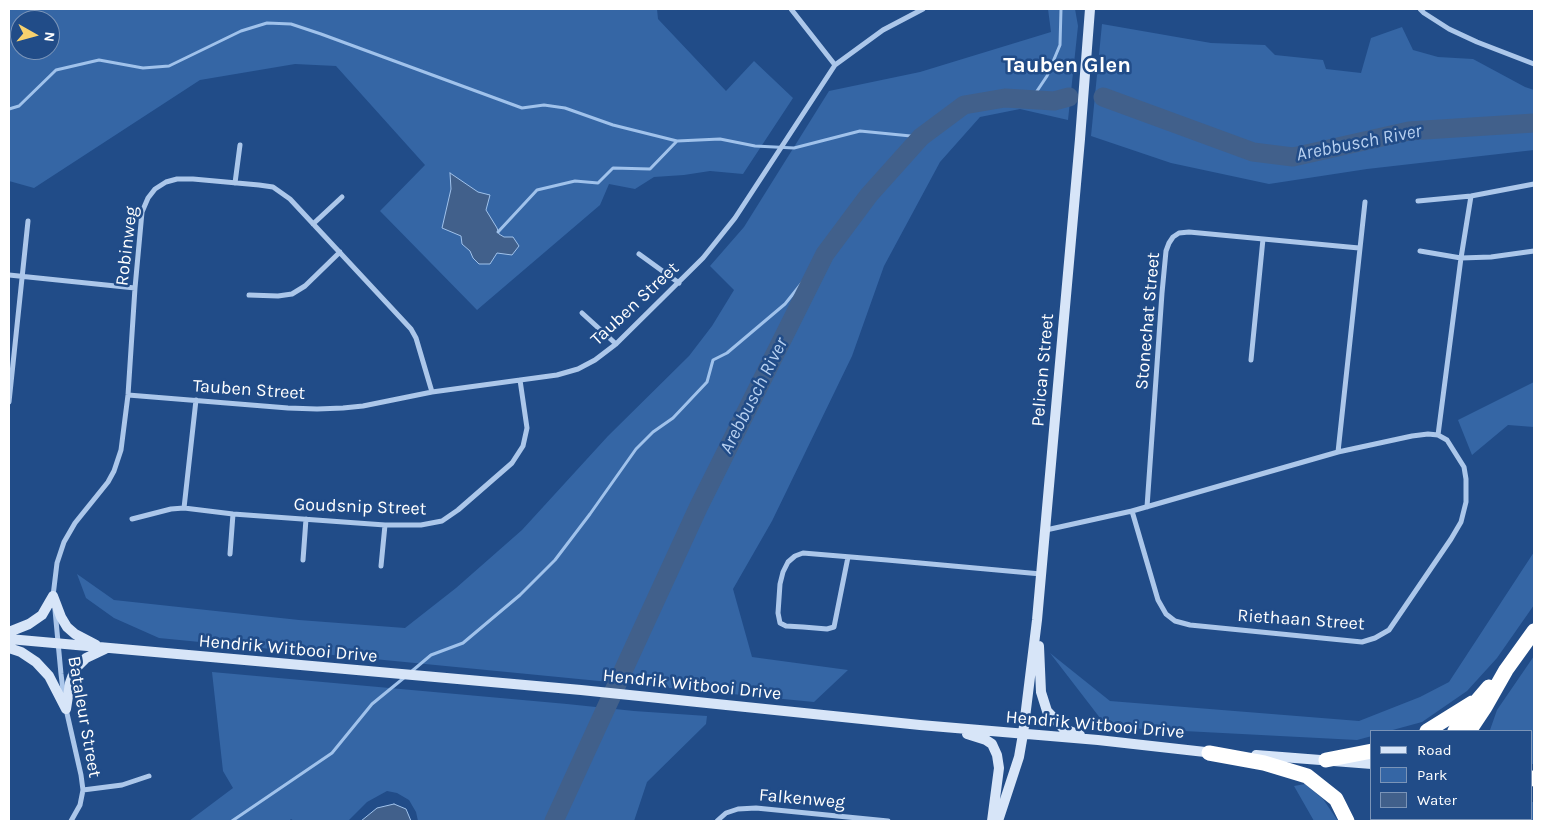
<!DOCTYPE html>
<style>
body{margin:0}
#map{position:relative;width:1543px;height:830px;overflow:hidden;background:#214c88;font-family:Karla,sans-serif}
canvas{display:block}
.frame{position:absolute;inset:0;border:10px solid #fff;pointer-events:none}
.legend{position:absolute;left:1370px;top:730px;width:162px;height:90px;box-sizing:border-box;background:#214c88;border:1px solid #7a94b8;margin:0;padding:6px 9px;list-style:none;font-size:15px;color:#fff}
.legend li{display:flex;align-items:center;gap:10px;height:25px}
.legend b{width:25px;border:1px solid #7a94b8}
.north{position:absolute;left:10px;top:10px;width:50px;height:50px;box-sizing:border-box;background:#214c88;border:1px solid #7a94b8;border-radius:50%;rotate:97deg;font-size:14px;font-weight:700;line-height:20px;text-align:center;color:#fff}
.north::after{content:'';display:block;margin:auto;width:18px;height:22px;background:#f7d16e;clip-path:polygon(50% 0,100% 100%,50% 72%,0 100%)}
</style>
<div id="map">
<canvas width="1543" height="830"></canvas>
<div class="frame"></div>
<ul class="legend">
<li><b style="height:6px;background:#d7e5f8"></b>Road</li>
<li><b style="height:14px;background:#3566a5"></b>Park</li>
<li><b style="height:14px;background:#41608b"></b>Water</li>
</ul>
<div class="north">N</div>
</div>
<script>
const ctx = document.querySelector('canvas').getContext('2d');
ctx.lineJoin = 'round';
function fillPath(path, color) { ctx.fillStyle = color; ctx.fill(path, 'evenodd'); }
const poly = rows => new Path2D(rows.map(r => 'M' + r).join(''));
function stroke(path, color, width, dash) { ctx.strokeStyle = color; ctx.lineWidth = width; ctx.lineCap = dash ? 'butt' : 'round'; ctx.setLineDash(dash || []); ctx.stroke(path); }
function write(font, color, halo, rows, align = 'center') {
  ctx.font = font + ' Karla,sans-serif'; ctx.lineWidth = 5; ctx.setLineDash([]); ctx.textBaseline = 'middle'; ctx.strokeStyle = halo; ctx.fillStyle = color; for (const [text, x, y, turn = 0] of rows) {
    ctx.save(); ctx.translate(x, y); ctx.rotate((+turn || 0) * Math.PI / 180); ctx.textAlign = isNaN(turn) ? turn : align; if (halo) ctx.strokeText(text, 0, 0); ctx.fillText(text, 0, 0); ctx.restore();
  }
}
fillPath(poly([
 [9,9,657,9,658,19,726,91,754,61,793,98,743,174,710,171,684,175,654,177,635,189,609,184,600,205,477,310,380,211,425,165,336,66,295,64,200,80,34,188,9,181],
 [20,20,50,20,50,50,20,50],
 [1048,9,1075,9,1078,26,1068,120,1020,109,980,117,940,162,884,266,852,356,772,521,733,589,752,657,848,670,814,702,159,638,114,618,86,598,77,574,114,600,299,620,405,628,456,588,522,530,608,436,689,356,712,326,734,290,710,266,744,227,829,91,920,72,1051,32],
 [1102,24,1211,43,1265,45,1275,55,1323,60,1326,69,1361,73,1371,38,1402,27,1413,50,1438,57,1473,59,1525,87,1534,90,1534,150,1367,169,1269,184,1171,163,1091,136],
 [1534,382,1534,427,1508,425,1472,455,1458,420],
 [1534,552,1534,605,1497,658,1467,691,1422,722,1389,731,1372,731,1372,736,1357,740,1107,727,1050,653,1110,701,1359,721,1420,697,1449,682],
 [1534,656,1534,764,1532,764,1532,731,1490,731,1490,730,1497,710],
 [212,672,567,704,634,711,707,716,706,724,647,782,634,821,418,821,416,812,409,800,397,793,387,791,367,802,348,821,294,821,291,819,289,821,189,821,233,788,223,771],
 [1305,784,1323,799,1338,821,1314,821,1294,786],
 [1532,802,1534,802,1534,821,1445,821,1450,819,1532,819]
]), '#3566a5');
const water = poly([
 [450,173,478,192,490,195,486,210,497,228,499,234,504,237,513,237,519,246,512,255,497,253,490,264,479,264,473,258,470,251,462,244,461,236,442,228,451,189,450,173],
 [394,804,406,809,411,821,361,821,377,808,394,804]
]);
fillPath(water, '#41608b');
stroke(water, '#a0c2eb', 1);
stroke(poly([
 [1031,100,1047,76,1060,45,1061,9],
 [9,109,19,106,56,70,99,60,143,68,169,66,241,31,267,23,291,24,321,34,522,108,544,105,565,108,613,125,677,141,720,139,755,146,794,148,860,131,921,137],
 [498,232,537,190,575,181,598,183,613,168,650,169,677,141],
 [412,671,431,655,463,643,520,595,555,560,590,514,636,449,653,432,673,418,707,382,713,360,727,353,785,304,825,254],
 [232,821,332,753,372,704,405,677]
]), '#a0c2eb', 3);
stroke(poly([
 [1103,97,1253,152,1293,157,1409,131,1534,123],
 [554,821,698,508,825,254,869,195,921,137,964,105,1005,98,1054,101,1069,97]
]), '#41608b', 19);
stroke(poly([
 [791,9,835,65],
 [1420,9,1424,13,1449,29,1477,42,1534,64],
 [235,183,240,145],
 [1418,201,1471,196,1534,184],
 [313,224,342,197],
 [1420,251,1461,258,1491,257,1534,251],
 [639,254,679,283],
 [9,275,135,288],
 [249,295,278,296,292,294,305,286,340,252],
 [582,313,616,344],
 [1251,360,1263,239],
 [128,395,288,408,317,409,343,408,363,406,432,392,557,375,578,369,595,360,616,344,703,258,735,218,835,65,883,30,923,9],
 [9,402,28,221],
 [1438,435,1461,258,1471,196],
 [1338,452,1365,202],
 [1147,507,1162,293,1166,251,1169,243,1173,237,1179,233,1189,232,1359,248],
 [184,508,196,400],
 [132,519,171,509,184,508,233,514,385,525,421,525,442,521,458,510,512,463,523,446,527,428,520,380],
 [1046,530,1132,511,1338,452,1412,436,1428,434,1438,435,1447,440,1464,467,1466,479,1466,502,1461,522,1451,539,1389,630,1375,638,1362,642,1190,625,1175,621,1166,614,1158,600,1132,511],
 [230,554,233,514],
 [848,557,834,627,827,629,803,627,786,626,780,623,778,613,780,584,783,572,788,562,795,556,803,553,887,560,1041,574],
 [303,560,306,519],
 [381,566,385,525],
 [53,596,57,563,64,542,75,523,108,482,114,471,121,450,128,395,135,288,142,212,148,198,155,189,166,182,177,179,193,179,259,185,273,187,290,199,411,329,416,338,432,392],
 [55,610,61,674,64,698],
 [66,709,81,775,83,790,80,805,71,821],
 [83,790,122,785,149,776],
 [717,821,726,813,738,809,756,808,888,821]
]), '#acc7ea', 5);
stroke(poly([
 [53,596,61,617,67,627,75,634,96,645],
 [9,632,29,624,42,615,53,596],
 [9,639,581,690,920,725,1098,740,1214,753],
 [1039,646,1041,692,1047,711,1064,729,1080,735],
 [9,648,21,652,36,662,49,676,66,709],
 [66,709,70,683,75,669,86,658,105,649],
 [967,734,986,740,992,744,997,755,999,768,992,821],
 [1256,755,1372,764],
 [998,821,1019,757,1023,734,1037,620,1080,139,1090,9]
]), '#d7e5f8', 10);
stroke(poly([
 [1427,731,1472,703],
 [1455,731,1477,701,1489,687],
 [1469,731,1485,707,1506,670,1534,631],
 [1209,753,1264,763,1307,776,1336,799,1347,821],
 [1326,760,1372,751],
 [1532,778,1534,779],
 [1395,821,1396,819],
 [1410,821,1412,819],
 [1423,821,1426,819]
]), '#fff', 15);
write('18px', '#fff', '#214c88', [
 ["Robinweg",127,246,-83],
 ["Tauben Street",635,304,-43],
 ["Stonechat Street",1148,321,-85],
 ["Pelican Street",1043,370,-85],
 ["Tauben Street",249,390,4],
 ["Goudsnip Street",360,507,2],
 ["Riethaan Street",1301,620,4],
 ["Hendrik Witbooi Drive",288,649,5],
 ["Hendrik Witbooi Drive",692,685,6],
 ["Bataleur Street",84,717,80],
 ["Hendrik Witbooi Drive",1095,725,5],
 ["Falkenweg",802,799,5]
]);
write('italic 19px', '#b8d1f1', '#214c88', [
 ["Arebbusch River",1359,143,-11],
 ["Arebbusch River",754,396,-63]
]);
write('bold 22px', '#fff', '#214c88', [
 ["Tauben Glen",1067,66]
]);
</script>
